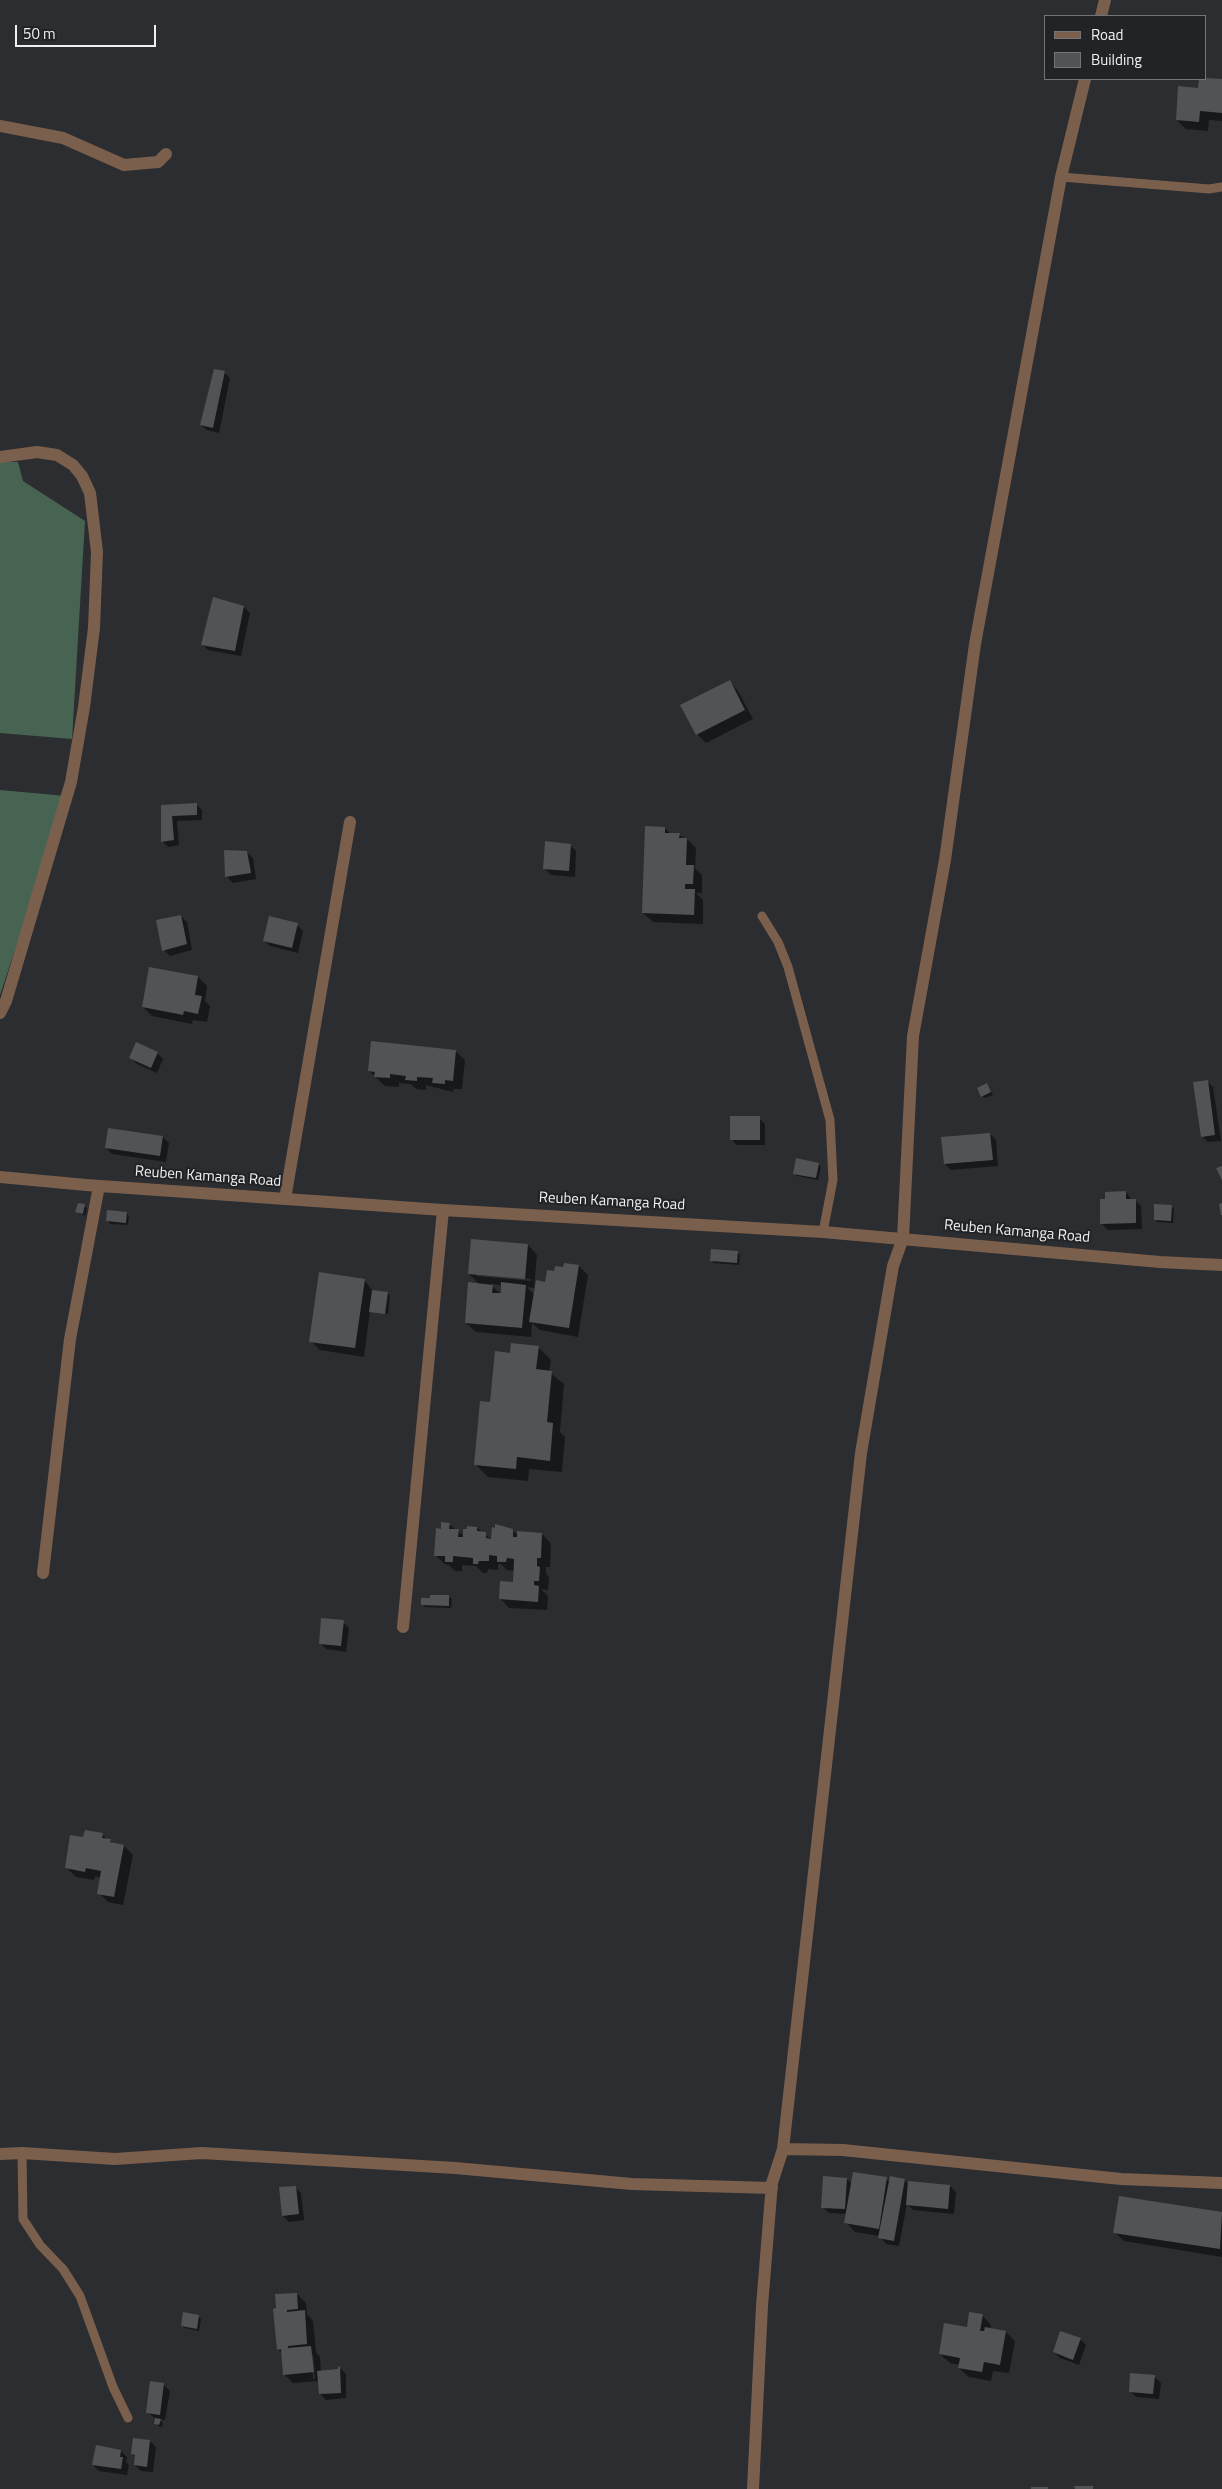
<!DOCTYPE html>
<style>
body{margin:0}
#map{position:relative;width:1222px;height:2489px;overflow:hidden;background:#2b2d30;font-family:"Titillium Web",sans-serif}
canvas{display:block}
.legend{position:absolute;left:1044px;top:15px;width:162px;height:65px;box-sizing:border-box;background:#222326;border:1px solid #747577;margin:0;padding:6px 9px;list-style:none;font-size:15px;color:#eef0f1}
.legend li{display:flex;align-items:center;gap:10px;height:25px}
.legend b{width:25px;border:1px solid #747577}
.scale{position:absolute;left:15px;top:25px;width:141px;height:22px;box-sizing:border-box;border:2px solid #eef0f1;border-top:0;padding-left:6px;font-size:15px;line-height:18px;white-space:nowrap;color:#eef0f1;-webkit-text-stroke:4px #222326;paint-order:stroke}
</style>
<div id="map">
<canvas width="1222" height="2489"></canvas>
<ul class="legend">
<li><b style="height:6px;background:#7b5f4d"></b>Road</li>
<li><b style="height:14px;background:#525356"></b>Building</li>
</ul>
<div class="scale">50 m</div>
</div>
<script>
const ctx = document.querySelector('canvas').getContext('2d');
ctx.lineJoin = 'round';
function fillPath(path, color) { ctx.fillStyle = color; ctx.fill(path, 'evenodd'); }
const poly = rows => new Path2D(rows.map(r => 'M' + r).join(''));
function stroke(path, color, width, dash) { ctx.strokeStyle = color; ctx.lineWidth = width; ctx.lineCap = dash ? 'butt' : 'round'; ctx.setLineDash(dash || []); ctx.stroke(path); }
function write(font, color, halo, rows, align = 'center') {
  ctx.font = font + ' "Titillium Web",sans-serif'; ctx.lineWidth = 4; ctx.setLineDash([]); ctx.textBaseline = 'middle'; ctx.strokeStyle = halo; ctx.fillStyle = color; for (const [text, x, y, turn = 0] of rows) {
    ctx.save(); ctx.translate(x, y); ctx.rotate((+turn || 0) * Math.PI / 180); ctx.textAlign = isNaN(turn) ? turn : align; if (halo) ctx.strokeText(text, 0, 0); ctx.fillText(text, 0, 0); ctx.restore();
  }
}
fillPath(poly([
 [0,462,18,462,23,481,85,521,72,739,0,733],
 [0,790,66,796,0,995]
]), '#476453');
fillPath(poly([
 [1200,79,1222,80,1222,121,1209,120,1208,131,1186,129,1177,120,1200,89],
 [224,372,230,378,219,433,207,430,201,425],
 [244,607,250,613,241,656,208,650,202,644],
 [729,681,738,691,753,719,706,743,697,734],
 [196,804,202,810,202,820,177,821,179,845,168,847,162,841,163,806],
 [665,828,671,834,679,835,687,839,696,848,695,868,702,875,702,893,696,893,703,900,703,924,653,922,643,913],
 [570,845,576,851,575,877,551,875,545,869],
 [225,851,247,852,253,858,256,879,233,883,227,877],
 [181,916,187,922,192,950,170,956,164,950],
 [297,925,303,931,298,953,270,946,264,940],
 [198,977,207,986,205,1001,210,1006,207,1022,193,1020,192,1024,152,1016,143,1007],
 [455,1051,465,1060,462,1089,454,1089,453,1092,426,1085,426,1090,416,1089,411,1084,399,1083,399,1087,385,1086,369,1071],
 [157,1053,163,1059,157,1073,137,1064,131,1058],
 [1207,1081,1213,1087,1221,1141,1208,1142,1202,1136],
 [987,1085,993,1095,985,1098,982,1096],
 [759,1118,765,1124,765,1145,737,1145,731,1139],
 [990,1134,996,1140,998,1166,951,1170,945,1164],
 [163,1137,169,1143,166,1162,112,1154,106,1148],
 [818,1164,821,1167,818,1180,797,1176,794,1173],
 [1126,1192,1132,1200,1135,1200,1141,1206,1142,1229,1108,1230,1102,1224],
 [78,1204,87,1208,85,1216,77,1212],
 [1171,1206,1174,1209,1173,1223,1157,1222,1155,1220],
 [127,1213,129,1216,128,1225,110,1224,108,1221],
 [528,1245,537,1255,534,1287,546,1283,555,1273,564,1268,579,1266,588,1275,578,1337,540,1330,532,1323,531,1337,476,1332,466,1323,480,1285,469,1274],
 [477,1274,531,1279,531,1281,477,1276],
 [490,1284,502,1285,502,1295],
 [527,1287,536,1288,535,1296],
 [737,1252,740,1255,739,1265,714,1263,711,1260],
 [364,1280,373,1291,388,1293,390,1296,388,1314,370,1311,364,1357,320,1350,311,1341],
 [538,1347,551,1360,549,1372,564,1384,560,1432,565,1437,562,1472,529,1469,528,1481,488,1477,476,1465,492,1404,512,1354],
 [449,1524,464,1536,477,1528,492,1540,512,1530,518,1535,542,1534,551,1544,550,1567,546,1567,546,1574,549,1577,548,1590,541,1589,548,1596,547,1610,509,1608,500,1598,514,1584,515,1571,507,1570,501,1564,498,1564,498,1570,488,1569,487,1573,483,1573,476,1566,462,1565,462,1571,455,1571,449,1565,445,1564,435,1555,442,1530],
 [449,1597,452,1599,451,1608,425,1607,422,1604],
 [343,1622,349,1628,346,1652,326,1649,320,1643],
 [102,1835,114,1844,124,1846,133,1855,123,1905,108,1902,99,1893,101,1878,95,1876,94,1880,76,1877,66,1867],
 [847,2179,852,2184,886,2179,890,2182,904,2180,909,2184,950,2186,956,2192,954,2214,913,2210,907,2204,899,2246,886,2244,880,2236,855,2232,846,2222,847,2214,829,2213,823,2207],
 [295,2187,301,2193,304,2220,289,2222,283,2216],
 [1120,2197,1222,2213,1222,2257,1124,2241,1114,2232],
 [297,2294,306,2303,307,2314,313,2321,316,2352,320,2357,321,2372,339,2371,340,2368,346,2374,346,2398,326,2400,320,2394,319,2381,293,2383,284,2374,283,2354,278,2349,274,2310],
 [311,2355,313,2355,315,2379,313,2379],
 [982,2315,991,2325,990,2329,1006,2332,1015,2341,1009,2373,993,2371,991,2381,969,2377,959,2368,960,2365,950,2363,940,2354],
 [198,2316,201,2319,199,2331,185,2328,182,2326],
 [1080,2339,1086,2345,1079,2365,1060,2358,1054,2352],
 [1155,2377,1161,2383,1159,2399,1136,2397,1130,2391],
 [164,2385,170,2391,165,2420,159,2419,163,2423,162,2427,158,2426,155,2423,156,2419,147,2412],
 [150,2441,156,2447,153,2472,141,2471,135,2465,136,2457,133,2454],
 [121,2451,127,2457,126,2462,129,2465,127,2475,99,2471,93,2465]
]), '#0007');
fillPath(poly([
 [1206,78,1222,79,1222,113,1200,111,1199,122,1176,120,1178,86,1198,88,1199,79],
 [214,369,225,371,213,428,200,425],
 [213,597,244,606,235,651,201,645],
 [730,680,745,710,696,735,680,705],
 [197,803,197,815,172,816,174,840,161,842,161,805],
 [645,826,665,827,665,833,680,833,679,838,687,838,686,865,694,865,693,884,685,884,685,889,695,889,694,915,642,913],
 [545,841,571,844,569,871,543,869],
 [224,850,247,851,251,873,225,877],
 [181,915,187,944,162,951,156,920],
 [269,916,298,923,292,948,263,941],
 [149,967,198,976,195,995,202,996,198,1014,184,1011,183,1015,142,1007],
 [371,1041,456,1050,453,1081,445,1080,445,1084,432,1083,433,1078,417,1077,417,1081,405,1080,406,1076,390,1074,390,1078,374,1077,375,1072,368,1071],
 [136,1042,158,1052,151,1068,129,1058],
 [1208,1080,1215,1135,1201,1137,1193,1082],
 [987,1083,991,1092,981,1097,977,1088],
 [730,1116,760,1116,760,1140,730,1140],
 [108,1128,163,1136,160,1156,105,1148],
 [990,1133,993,1160,944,1164,941,1137],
 [796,1158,819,1163,816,1178,793,1174],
 [1222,1166,1222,1180,1216,1168],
 [1126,1191,1126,1199,1136,1199,1136,1223,1100,1224,1100,1199,1105,1199,1105,1192],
 [78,1203,85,1204,83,1214,75,1212],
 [1222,1203,1222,1215,1221,1215,1219,1204],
 [1154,1204,1172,1205,1171,1221,1154,1220],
 [107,1210,127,1212,126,1223,106,1221],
 [471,1239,528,1244,525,1279,468,1274],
 [711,1249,738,1251,737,1263,710,1261],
 [564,1263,579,1265,569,1328,529,1322,536,1280,545,1282,547,1270,554,1271,555,1266,563,1267],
 [319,1272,365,1279,355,1348,309,1342],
 [468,1282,493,1285,492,1293,501,1293,501,1282,526,1285,522,1328,465,1323],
 [372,1290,388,1292,385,1314,369,1312],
 [511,1343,539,1346,536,1369,552,1371,547,1422,553,1423,550,1461,517,1457,516,1469,474,1465,480,1401,490,1402,495,1351,510,1353],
 [441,1522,450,1523,449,1529,459,1529,458,1537,463,1537,463,1529,467,1529,467,1526,477,1527,477,1531,486,1532,486,1538,491,1539,492,1527,495,1528,495,1524,513,1529,513,1537,517,1537,517,1531,542,1533,541,1558,537,1558,537,1566,540,1567,539,1581,534,1581,534,1585,539,1586,538,1602,499,1599,500,1581,513,1582,514,1559,507,1558,506,1562,497,1562,497,1556,489,1555,489,1561,479,1561,478,1564,473,1564,473,1558,453,1556,453,1562,445,1562,445,1556,434,1556,436,1528,441,1529],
 [430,1595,449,1595,449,1606,421,1605,421,1598,430,1598],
 [321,1618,344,1620,341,1646,319,1644],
 [85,1830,103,1833,102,1838,111,1839,110,1842,124,1845,114,1897,97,1894,101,1871,86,1868,85,1872,65,1868,70,1835,83,1837],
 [853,2172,887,2177,879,2229,844,2223],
 [823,2176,847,2178,845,2209,821,2208],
 [890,2176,905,2179,894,2241,878,2238],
 [908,2181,950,2185,948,2209,906,2205],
 [296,2186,299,2214,282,2216,279,2187],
 [1119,2196,1222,2212,1220,2249,1113,2233],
 [297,2293,298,2309,287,2310,287,2312,305,2310,307,2344,288,2346,288,2348,311,2346,314,2372,283,2375,281,2349,277,2350,273,2309,276,2308,275,2294],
 [183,2312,199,2315,197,2329,181,2326],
 [969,2312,983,2314,980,2331,984,2331,985,2327,1006,2331,1000,2365,984,2362,982,2372,958,2368,960,2358,939,2354,944,2323,967,2327],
 [1060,2331,1081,2338,1073,2360,1053,2352],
 [340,2366,341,2393,319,2394,317,2371,338,2369,338,2367],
 [1130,2373,1155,2375,1153,2394,1129,2392],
 [150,2381,164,2383,160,2415,146,2413],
 [155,2418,161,2419,159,2425,154,2424],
 [133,2438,150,2440,147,2467,134,2465,135,2455,131,2454],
 [96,2445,121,2450,120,2457,123,2457,121,2469,92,2465],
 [1074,2486,1093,2486,1093,2489,1075,2489],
 [1031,2487,1048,2487,1048,2489,1031,2489]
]), '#525356');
stroke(poly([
 [1061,177,1209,189,1222,187],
 [762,916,778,942,788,967,830,1120,833,1180,823,1232],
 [22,2153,23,2219,40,2245,63,2269,80,2296,113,2387,128,2418]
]), '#7b5f4d', 9);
stroke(poly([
 [1101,16,1105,0],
 [0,126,63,138,124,165,158,162,166,154],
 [0,457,37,452,57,455,73,465,82,476,90,493,97,552,94,628,84,707,71,782,6,1001,0,1013],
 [0,1177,86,1185,443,1210,823,1232,1160,1262,1222,1265],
 [285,1199,350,822],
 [43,1573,70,1339,99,1186],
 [403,1627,443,1210],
 [783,2149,843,2150,1121,2179,1222,2183],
 [0,2154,22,2153,115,2159,202,2153,455,2168,632,2184,772,2188],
 [753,2489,762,2306,772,2183,783,2149,861,1453,893,1266,903,1238,913,1036,945,860,975,644,1061,177,1085,79]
]), '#7b5f4d', 12);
write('15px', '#eef0f1', '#222326', [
 ["Reuben Kamanga Road",208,1177,4],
 ["Reuben Kamanga Road",612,1202,3],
 ["Reuben Kamanga Road",1017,1232,5]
]);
</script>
